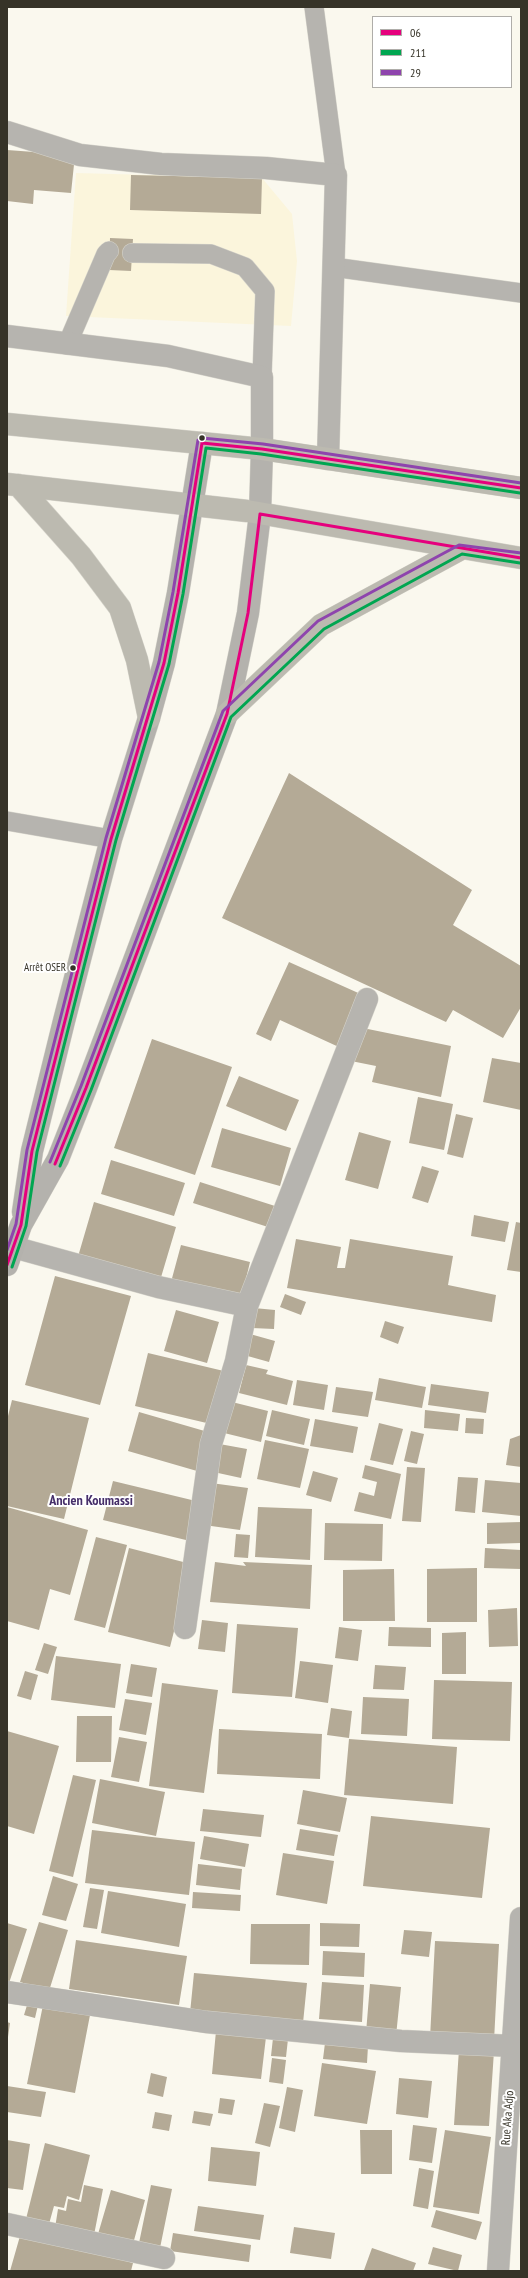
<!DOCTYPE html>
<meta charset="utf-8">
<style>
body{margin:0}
#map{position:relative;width:528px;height:2278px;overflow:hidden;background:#faf8ee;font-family:"PT Sans Narrow",sans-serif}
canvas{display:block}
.frame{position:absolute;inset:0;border:8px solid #363328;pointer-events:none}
.legend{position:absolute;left:372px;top:16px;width:140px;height:72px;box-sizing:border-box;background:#fff;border:1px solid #afada9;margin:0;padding:5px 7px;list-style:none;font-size:12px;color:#363328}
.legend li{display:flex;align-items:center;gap:8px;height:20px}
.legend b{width:20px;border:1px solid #afada9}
</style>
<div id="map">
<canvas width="528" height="2278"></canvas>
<div class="frame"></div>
<ul class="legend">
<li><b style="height:5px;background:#e5007d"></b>06</li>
<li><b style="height:5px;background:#00a651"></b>211</li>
<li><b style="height:5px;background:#8e44ad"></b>29</li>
</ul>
</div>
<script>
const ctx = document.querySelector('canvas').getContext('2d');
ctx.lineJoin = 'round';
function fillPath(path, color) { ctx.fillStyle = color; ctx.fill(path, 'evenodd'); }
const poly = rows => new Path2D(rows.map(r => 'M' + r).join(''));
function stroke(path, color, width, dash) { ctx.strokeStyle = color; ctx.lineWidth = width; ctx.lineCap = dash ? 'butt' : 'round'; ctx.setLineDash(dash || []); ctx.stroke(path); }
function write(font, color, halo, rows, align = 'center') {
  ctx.font = font + ' "PT Sans Narrow",sans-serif'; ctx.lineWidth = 4; ctx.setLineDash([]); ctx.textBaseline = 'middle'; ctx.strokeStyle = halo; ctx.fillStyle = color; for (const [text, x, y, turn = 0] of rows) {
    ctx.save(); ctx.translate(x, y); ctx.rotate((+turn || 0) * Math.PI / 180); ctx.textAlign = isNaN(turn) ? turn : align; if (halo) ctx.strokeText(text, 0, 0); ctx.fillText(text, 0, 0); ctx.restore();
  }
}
fillPath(poly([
 [76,173,262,178,292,214,297,261,291,326,66,316]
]), '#fbf5dc');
fillPath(poly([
 [7,150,75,155,71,193,34,190,33,204,7,201],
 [131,175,262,178,261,214,130,210],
 [110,238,133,239,131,271,109,270],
 [289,773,472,890,453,925,521,966,521,1007,503,1038,453,1010,446,1022,222,918],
 [289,962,365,996,341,1048,280,1020,271,1041,256,1034],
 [358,1027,451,1046,441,1097,372,1082,376,1066,351,1061],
 [152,1039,232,1067,195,1175,114,1148],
 [492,1058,521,1063,521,1110,483,1102],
 [239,1076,299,1100,286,1131,226,1106],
 [418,1097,453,1104,444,1150,409,1143],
 [456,1114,473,1118,463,1158,447,1154],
 [222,1128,291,1148,280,1186,211,1167],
 [359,1132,391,1141,378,1189,345,1180],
 [111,1160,185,1183,174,1216,101,1194],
 [422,1166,439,1171,428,1203,412,1198],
 [200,1182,275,1206,268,1227,193,1203],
 [94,1202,176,1227,159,1284,77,1260],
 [474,1215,509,1222,505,1242,471,1236],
 [516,1222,521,1223,521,1272,507,1270],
 [296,1239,341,1247,337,1268,345,1268,350,1239,453,1256,448,1285,496,1295,492,1322,287,1288],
 [181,1245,250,1262,241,1300,171,1282],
 [55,1276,131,1296,100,1405,25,1385],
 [285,1294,306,1302,301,1315,280,1307],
 [254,1308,275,1310,274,1329,252,1328],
 [176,1310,219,1322,207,1363,164,1351],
 [385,1321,404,1327,398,1344,380,1337],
 [250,1334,275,1341,269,1362,244,1355],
 [148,1353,228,1372,215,1425,135,1406],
 [246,1365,268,1370,266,1374,293,1381,287,1405,239,1393],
 [379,1378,426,1387,422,1408,375,1400],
 [297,1380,328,1385,324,1410,293,1405],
 [431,1384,489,1392,486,1413,428,1405],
 [336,1387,373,1392,368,1417,332,1412],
 [12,1400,89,1418,64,1519,7,1506,7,1420],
 [228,1401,268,1411,261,1442,220,1432],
 [272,1410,310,1419,304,1445,266,1436],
 [425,1410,460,1414,458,1431,424,1428],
 [139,1412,208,1432,197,1471,128,1451],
 [466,1418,484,1419,483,1434,465,1433],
 [315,1419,358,1427,353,1453,310,1446],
 [379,1423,403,1429,393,1465,370,1460],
 [411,1431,424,1434,417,1464,404,1461],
 [521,1435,521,1467,506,1465,510,1439],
 [265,1440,309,1449,300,1488,257,1479],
 [214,1443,247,1449,241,1478,209,1471],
 [365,1465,401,1474,391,1519,354,1511,359,1492,374,1496,377,1482,362,1478],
 [407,1467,425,1468,421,1522,402,1521],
 [313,1471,338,1478,331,1502,306,1495],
 [458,1477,478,1478,475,1513,455,1511],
 [485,1480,521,1483,521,1516,482,1512],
 [113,1481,200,1502,190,1541,103,1520],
 [211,1483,248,1488,240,1530,204,1525],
 [7,1507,88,1530,70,1595,50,1589,39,1630,7,1621],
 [258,1507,312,1509,310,1560,255,1557],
 [521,1522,521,1543,487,1544,487,1523],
 [325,1523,383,1524,382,1561,324,1560],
 [236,1534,250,1535,248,1558,234,1557],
 [96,1537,127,1545,105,1628,74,1620],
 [129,1548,191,1564,170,1647,108,1632],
 [485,1548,521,1550,521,1569,484,1568],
 [215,1562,246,1566,243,1562,312,1565,310,1609,210,1602],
 [477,1568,477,1622,427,1622,427,1569],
 [394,1569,395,1621,343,1621,343,1570],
 [517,1608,518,1646,489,1647,488,1610],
 [202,1620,228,1623,225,1652,198,1649],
 [237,1624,298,1628,292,1697,232,1693],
 [339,1627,362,1630,358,1661,335,1658],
 [389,1627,431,1628,431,1647,388,1646],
 [466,1632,466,1674,442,1674,442,1633],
 [44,1643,57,1647,48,1674,35,1670],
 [56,1656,121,1664,115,1708,51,1700],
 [300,1661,333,1665,328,1703,295,1698],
 [131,1664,157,1668,152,1697,126,1693],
 [375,1665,406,1667,404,1690,373,1689],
 [25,1671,38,1675,31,1700,17,1696],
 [434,1680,512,1682,510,1741,432,1739],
 [162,1683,218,1690,204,1793,149,1786],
 [363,1697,409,1699,407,1736,361,1734],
 [125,1699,152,1703,146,1735,119,1730],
 [331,1708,352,1711,349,1738,327,1735],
 [77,1716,112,1716,111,1762,76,1762],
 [219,1729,322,1734,320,1779,217,1774],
 [7,1731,59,1746,34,1834,7,1826],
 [119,1737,147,1742,139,1782,111,1777],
 [349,1739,457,1747,453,1804,344,1795],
 [73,1775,96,1780,73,1877,49,1871],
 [100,1779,165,1792,156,1836,92,1823],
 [303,1790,347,1798,340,1832,297,1824],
 [203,1809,264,1815,261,1837,200,1831],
 [371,1816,490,1828,482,1898,363,1886],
 [300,1829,338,1835,334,1856,296,1850],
 [92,1830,195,1842,189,1895,85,1883],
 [204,1836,249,1844,245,1867,200,1859],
 [283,1853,334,1861,327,1904,276,1895],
 [198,1864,242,1869,240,1890,196,1885],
 [53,1876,78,1884,66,1921,42,1915],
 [90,1888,104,1890,97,1929,83,1927],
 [108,1891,186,1904,179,1947,101,1933],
 [193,1892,241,1895,240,1911,192,1908],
 [39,1922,68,1930,49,1991,20,1982],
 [7,1923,27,1929,7,1989],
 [320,1923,360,1924,359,1947,320,1946],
 [251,1924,310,1924,309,1965,250,1964],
 [404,1930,432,1932,429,1957,401,1954],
 [76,1940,187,1956,179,2005,69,1989],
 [435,1941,499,1944,494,2041,430,2038],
 [323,1951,365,1953,364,1977,322,1975],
 [194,1973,307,1983,303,2023,190,2013],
 [322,1982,364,1985,362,2022,319,2019],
 [370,1984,401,1987,396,2036,366,2033],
 [28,2002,38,2005,35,2018,24,2015],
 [43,2005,90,2015,75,2093,27,2084],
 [7,2022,10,2023,8,2037,7,2036],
 [216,2031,266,2037,261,2079,212,2074],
 [273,2038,288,2039,286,2057,271,2056],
 [325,2043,368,2046,367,2063,323,2059],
 [459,2049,494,2051,489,2126,454,2125],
 [272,2058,286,2060,283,2084,269,2082],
 [322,2063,376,2071,367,2124,314,2116],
 [151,2073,167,2077,163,2097,147,2093],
 [399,2078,432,2081,428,2118,396,2114],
 [7,2086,46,2092,41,2117,7,2112],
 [287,2087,303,2090,295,2132,279,2128],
 [220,2098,235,2100,232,2115,218,2113],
 [264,2103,280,2106,270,2147,255,2143],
 [194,2111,213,2114,210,2126,192,2123],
 [155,2112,172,2115,169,2131,152,2128],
 [413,2125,437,2128,432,2163,409,2160],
 [360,2130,392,2130,392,2174,361,2174],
 [445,2130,491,2137,479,2214,433,2207],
 [7,2140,30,2144,23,2190,7,2188],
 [45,2143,90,2155,79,2200,67,2196,64,2208,54,2206,49,2224,26,2219],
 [211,2147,260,2152,256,2186,208,2181],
 [419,2168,434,2171,428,2209,413,2206],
 [84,2185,103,2189,94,2235,55,2228,58,2209,66,2211,68,2199,81,2202],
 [151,2185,172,2189,160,2248,139,2243],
 [111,2190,145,2200,133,2244,98,2234],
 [198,2206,264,2215,260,2240,194,2231],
 [436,2210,482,2222,476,2240,431,2227],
 [294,2227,335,2233,331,2259,290,2253],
 [22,2229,133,2263,131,2271,10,2271],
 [173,2233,251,2245,249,2262,170,2251],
 [433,2247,462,2255,458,2271,428,2264],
 [372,2248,416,2263,413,2271,364,2270]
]), '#b4aa96');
const service = poly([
 [314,7,336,175],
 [132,253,211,254,245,267,265,291,262,377],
 [333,267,521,293],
 [67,345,106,254,109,251],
 [7,821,111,839]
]);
const minor = poly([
 [7,132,80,155,161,164,266,168,336,175,328,459],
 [7,336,168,356,262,377,262,449],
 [13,1247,158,1287,247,1306],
 [185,1628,211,1444,236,1361,247,1306,367,999],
 [7,1992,206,2022,401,2041,513,2046],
 [7,2224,164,2258],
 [498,2271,521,1918]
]);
const secondary = poly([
 [23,1212,32,1151,64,1021,111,839,149,718,164,663,178,593,202,443],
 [7,1265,21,1225,58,1159,86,1088,227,714,248,613,260,514,262,449]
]);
const trunk = poly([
 [7,424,262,449,521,488],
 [7,484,247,511,521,558],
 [18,485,81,556,120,608,137,660,149,718],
 [227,714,321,625,461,549]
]);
stroke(service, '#d6d4cb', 20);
stroke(minor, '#d6d4cb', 23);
stroke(secondary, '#d6d4cb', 23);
stroke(trunk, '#d6d4cb', 23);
stroke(service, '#b6b4af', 19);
stroke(minor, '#b6b4af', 22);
stroke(secondary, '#b4b2ad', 22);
stroke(trunk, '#bcbab0', 22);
stroke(poly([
 [55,1164,86,1088,227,714,248,613,260,514,521,558],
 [7,1265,21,1225,32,1151,111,839,164,663,178,593,202,443,262,449,521,488]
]), '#e5007d', 3);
stroke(poly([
 [60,1166,91,1090,231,717,324,629,462,554,520,563],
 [12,1267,26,1226,37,1152,116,840,169,664,183,594,206,448,261,454,520,493]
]), '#00a651', 3);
stroke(poly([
 [50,1162,81,1086,223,711,318,621,459,545,521,553],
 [7,1250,16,1224,27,1150,106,838,159,662,173,592,198,440,202,438,263,444,521,483]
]), '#8e44ad', 3);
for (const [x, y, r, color] of [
 [202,438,3.5,"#363328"],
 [73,968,3.5,"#363328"]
]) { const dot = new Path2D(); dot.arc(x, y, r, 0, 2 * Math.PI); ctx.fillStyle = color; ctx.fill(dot); stroke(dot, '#fff', 1.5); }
write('11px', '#363328', '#fff', [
 ["Arrêt OSER",66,968]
], 'right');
write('12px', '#363328', '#fff', [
 ["Rue Aka Adjo",508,2118,-86]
]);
write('bold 14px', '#462f6a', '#fff', [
 ["Ancien Koumassi",91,1501]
]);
</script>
